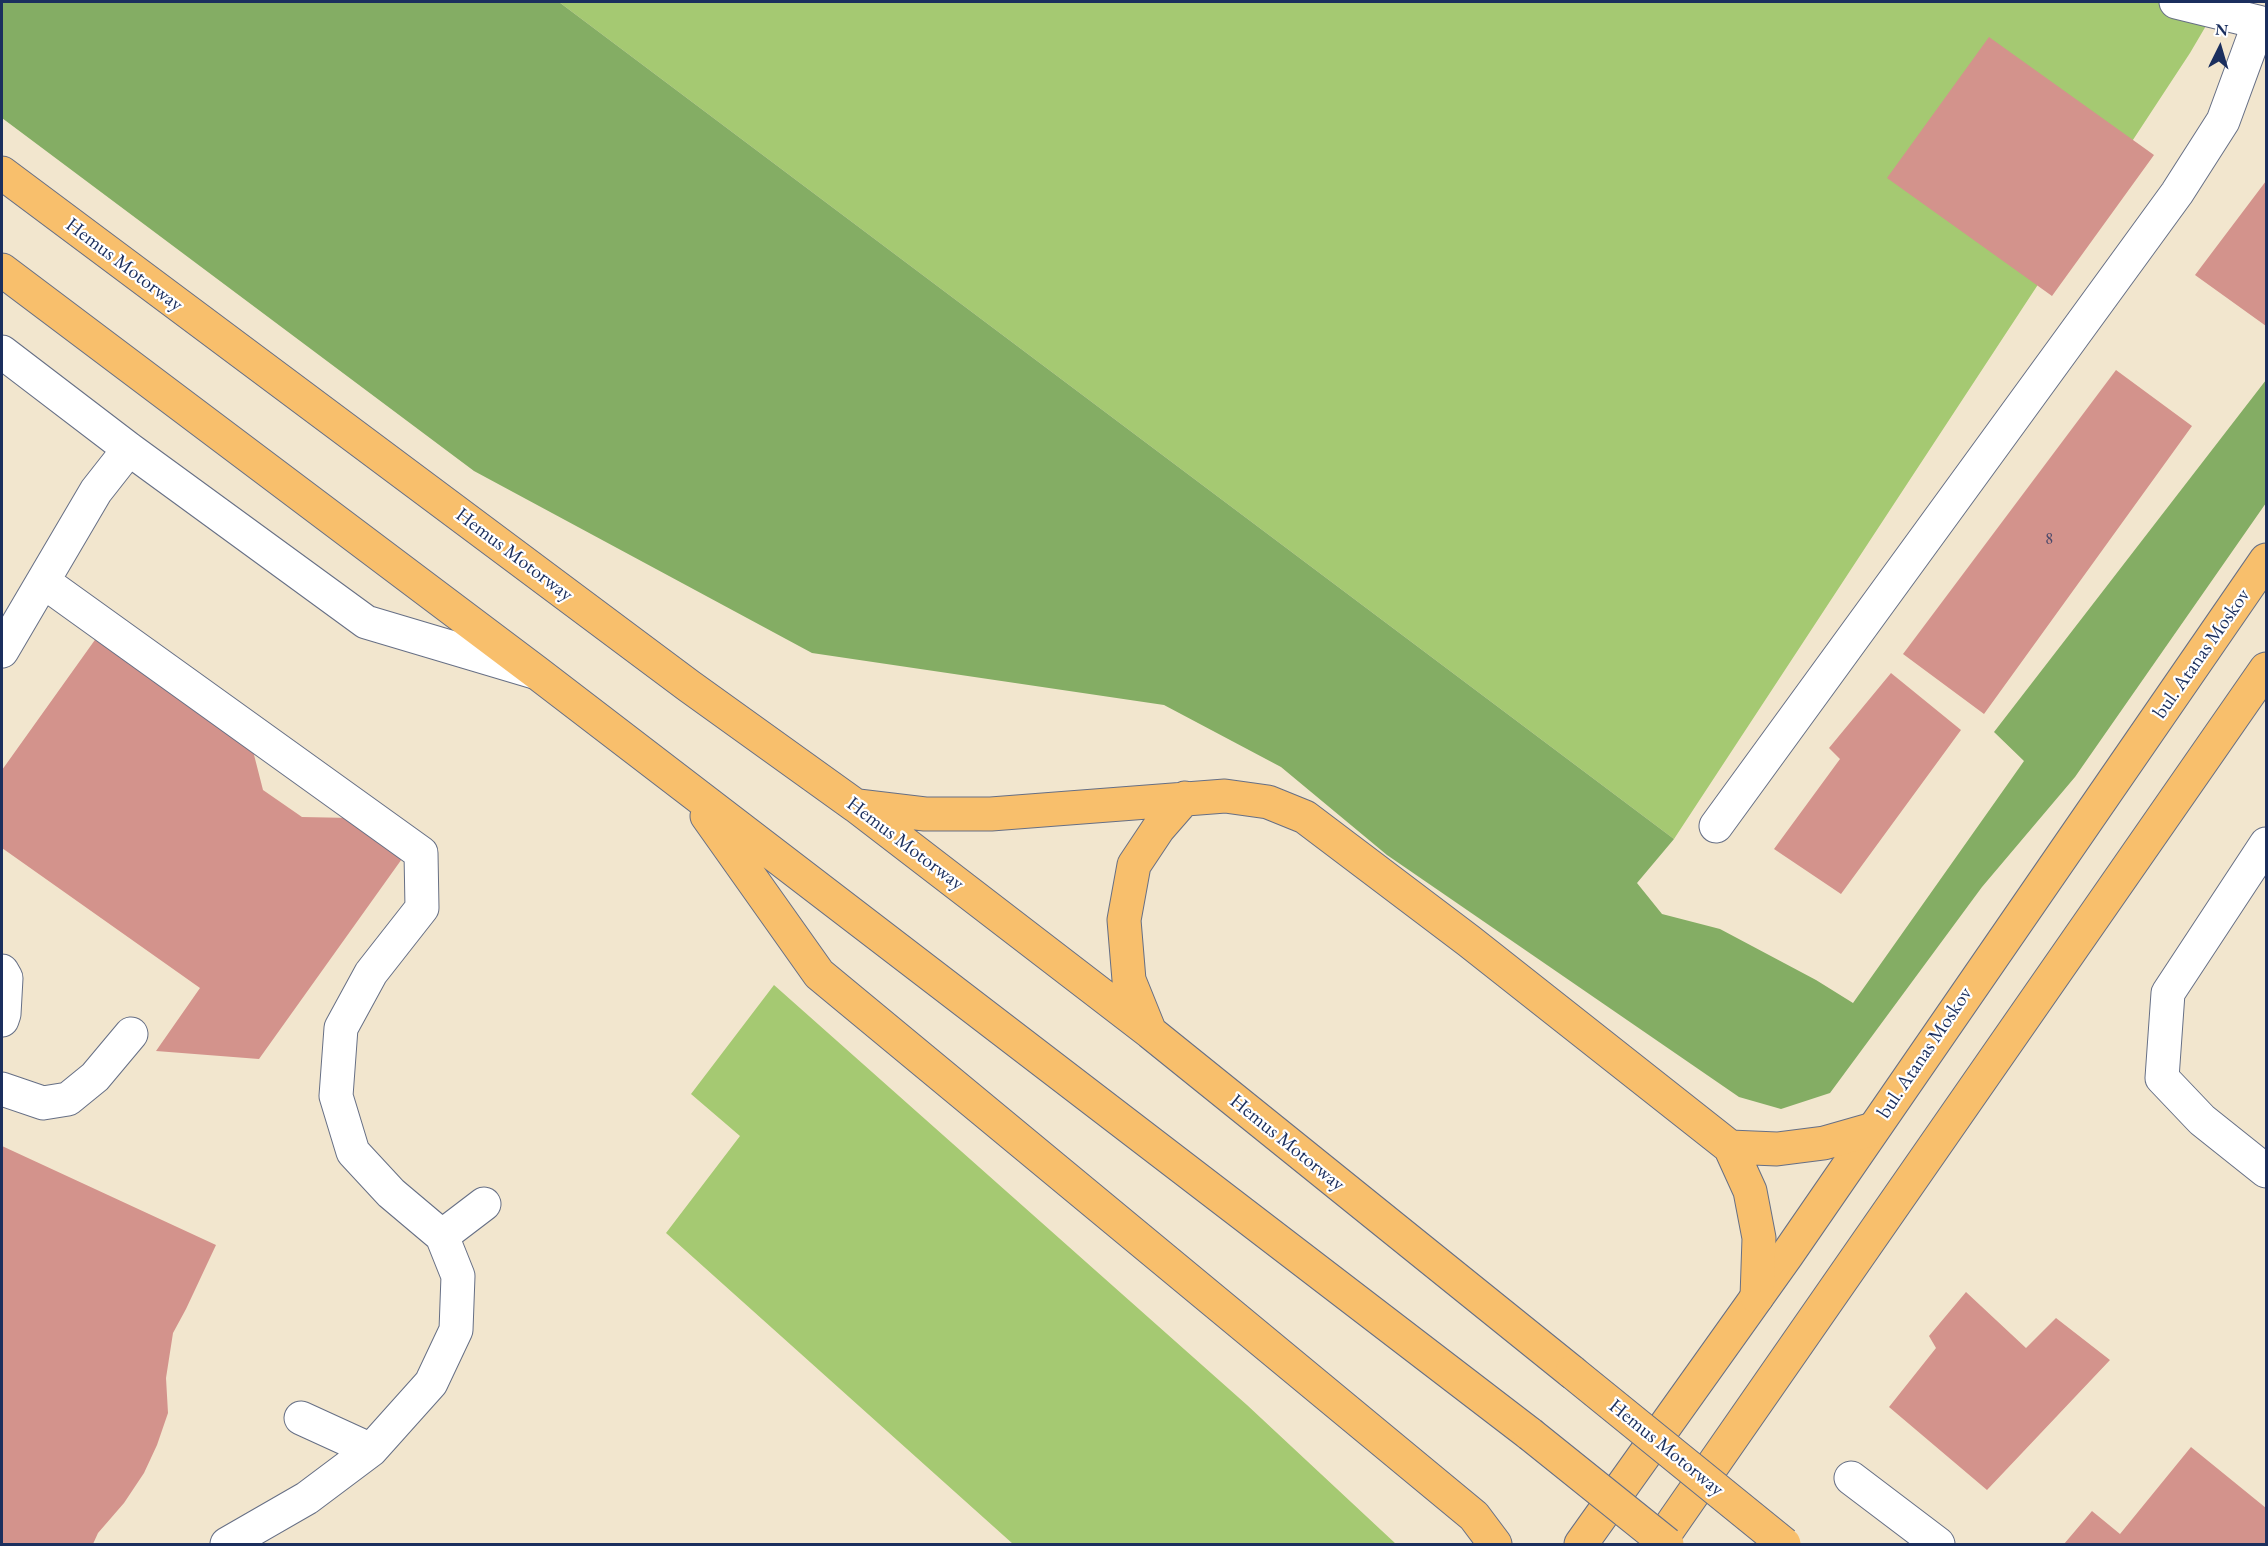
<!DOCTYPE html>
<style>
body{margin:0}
#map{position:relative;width:2268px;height:1546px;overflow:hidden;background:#f2e6ce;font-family:"EB Garamond",serif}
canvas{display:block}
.frame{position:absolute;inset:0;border:3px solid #1b2f5e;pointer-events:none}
.north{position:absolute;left:2190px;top:18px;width:60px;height:60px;-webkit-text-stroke:4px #fff;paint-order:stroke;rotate:5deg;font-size:16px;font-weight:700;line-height:24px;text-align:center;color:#1b2f5e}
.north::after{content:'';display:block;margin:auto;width:21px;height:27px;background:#1b2f5e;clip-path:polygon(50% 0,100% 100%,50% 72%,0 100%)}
</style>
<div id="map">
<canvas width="2268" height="1546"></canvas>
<div class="frame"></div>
<div class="north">N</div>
</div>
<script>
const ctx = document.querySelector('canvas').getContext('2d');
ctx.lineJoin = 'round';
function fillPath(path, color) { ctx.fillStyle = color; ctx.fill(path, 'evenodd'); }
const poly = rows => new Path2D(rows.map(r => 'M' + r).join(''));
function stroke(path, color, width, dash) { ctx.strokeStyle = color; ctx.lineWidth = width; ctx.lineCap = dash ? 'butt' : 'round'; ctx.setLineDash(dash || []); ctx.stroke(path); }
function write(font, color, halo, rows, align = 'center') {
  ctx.font = font + ' "EB Garamond",serif'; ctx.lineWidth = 4.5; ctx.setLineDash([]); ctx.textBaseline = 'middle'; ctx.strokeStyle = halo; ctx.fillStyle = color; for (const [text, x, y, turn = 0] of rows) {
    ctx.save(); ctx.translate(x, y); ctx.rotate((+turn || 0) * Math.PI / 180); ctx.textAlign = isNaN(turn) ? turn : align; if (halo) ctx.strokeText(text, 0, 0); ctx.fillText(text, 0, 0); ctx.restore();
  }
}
fillPath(poly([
 [559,2,2220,2,2190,53,1674,839],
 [774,985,1247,1405,1396,1544,1013,1544,666,1233,740,1136,691,1094]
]), '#a5c972');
fillPath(poly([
 [2,2,559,2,1674,839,1637,883,1662,914,1720,929,1816,980,1853,1003,2024,761,1994,732,2266,380,2266,503,2075,777,1982,887,1830,1093,1781,1109,1739,1097,1387,855,1281,767,1164,705,812,653,474,471,2,118]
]), '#84ad64');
fillPath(poly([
 [1989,37,2154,155,2052,296,1887,178],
 [2266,181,2266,326,2195,275],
 [2116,370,2192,426,1984,714,1903,654],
 [97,637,252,747,263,790,302,817,352,818,404,856,259,1059,156,1051,200,988,2,848,2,770],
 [1891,673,1961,730,1841,894,1774,849,1840,759,1829,748],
 [2,1146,216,1245,186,1309,173,1333,166,1378,168,1413,157,1445,144,1473,124,1503,98,1533,93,1544,2,1544],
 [1966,1292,2026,1348,2056,1318,2110,1360,1987,1490,1889,1407,1936,1348,1929,1336],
 [2191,1447,2266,1508,2266,1544,2064,1544,2092,1511,2120,1534]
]), '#d3938c');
const minor = poly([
 [2176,2,2266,24],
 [2,352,129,449,366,622,534,672],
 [44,582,421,853,422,908,371,973,341,1028,336,1096,353,1152,391,1193,442,1236,458,1276,456,1330,431,1383,371,1450,307,1498,227,1544],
 [2,651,96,491,129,449],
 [1716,826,2177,193,2223,121,2259,23],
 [2266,844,2168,993,2162,1078,2202,1120,2266,1171],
 [2,971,6,978,4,1014,2,1020],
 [2,1089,43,1103,68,1099,95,1077,131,1034],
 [442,1236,484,1204],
 [301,1418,371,1450],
 [1851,1478,1938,1544]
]);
const major = poly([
 [1581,1544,1787,1255,2266,560],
 [1658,1544,2266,669]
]);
const highway = poly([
 [2,173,689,686,856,806,1150,1032,1572,1372],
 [2,270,536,672,1530,1434],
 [858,806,925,814,991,814,1225,796,1268,802,1305,817,1469,941,1730,1147,1750,1191,1759,1238,1757,1297],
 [707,816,819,974,1474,1516,1495,1544],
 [1150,1032,1129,980,1124,920,1134,865,1158,829,1185,798],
 [1730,1147,1777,1149,1824,1143,1873,1129]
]);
stroke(minor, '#666f85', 35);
stroke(major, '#666f85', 35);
stroke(highway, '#666f85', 35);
stroke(minor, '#fff', 33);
stroke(major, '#f8bf6c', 33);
stroke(highway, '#f8bf6c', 33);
const highwayBridge = poly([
 [1572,1372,1784,1544],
 [1530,1434,1667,1544]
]);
stroke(highwayBridge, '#666f85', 35, []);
stroke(highwayBridge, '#f8bf6c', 33);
write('16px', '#49486a', null, [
 ["8",2049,540]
]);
write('20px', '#1b2f5e', '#fff', [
 ["Hemus Motorway",124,265,37],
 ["Hemus Motorway",514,555,37],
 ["bul. Atanas Moskov",2202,654,-55],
 ["Hemus Motorway",905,844,37],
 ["bul. Atanas Moskov",1925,1053,-56],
 ["Hemus Motorway",1287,1143,39],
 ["Hemus Motorway",1666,1448,39]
]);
</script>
